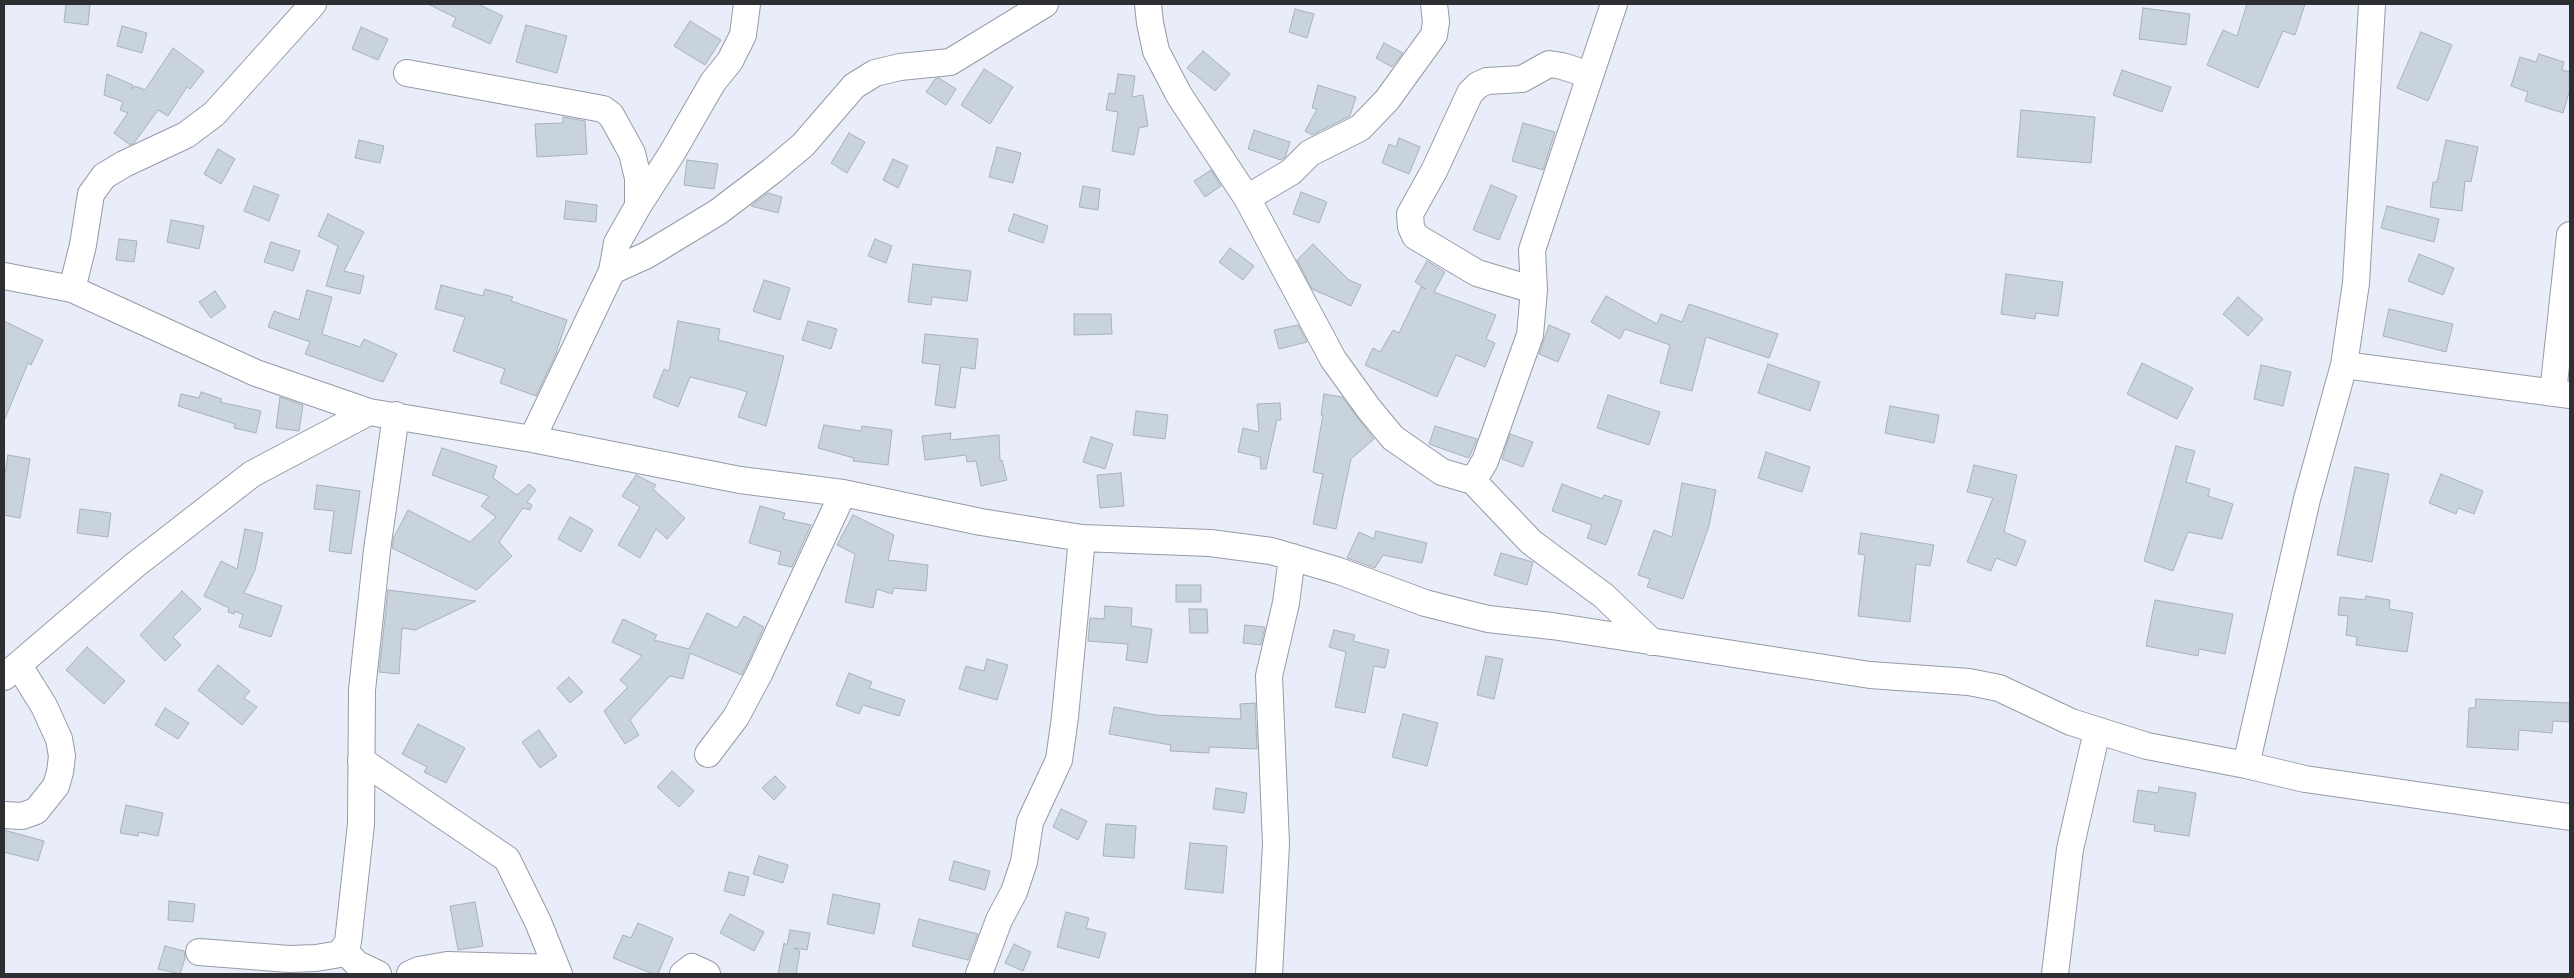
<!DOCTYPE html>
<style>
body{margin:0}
#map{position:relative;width:2574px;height:978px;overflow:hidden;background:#e8edf9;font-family:"Asap Condensed",sans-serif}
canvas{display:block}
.frame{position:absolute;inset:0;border:5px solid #2d2f33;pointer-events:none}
</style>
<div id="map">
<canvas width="2574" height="978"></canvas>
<div class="frame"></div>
</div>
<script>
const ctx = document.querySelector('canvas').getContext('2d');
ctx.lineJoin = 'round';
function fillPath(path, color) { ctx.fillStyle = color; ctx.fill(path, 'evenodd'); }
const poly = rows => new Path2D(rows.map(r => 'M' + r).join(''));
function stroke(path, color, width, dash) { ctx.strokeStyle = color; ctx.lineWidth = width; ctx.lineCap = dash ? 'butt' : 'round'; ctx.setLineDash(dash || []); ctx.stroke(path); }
const building = poly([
 [66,4,90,4,88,25,64,22,66,4],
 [428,4,478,4,503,16,490,44,452,26,456,18,428,4],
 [2247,4,2305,4,2295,35,2283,31,2258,88,2207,65,2223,30,2237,36,2247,4],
 [2143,8,2190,14,2186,45,2139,39,2143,8],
 [1295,9,1314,14,1307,38,1289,32,1295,9],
 [690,21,721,40,705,65,674,46,690,21],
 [526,25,567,36,557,73,516,62,526,25],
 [122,26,147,33,142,53,117,46,122,26],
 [361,27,388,39,378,60,352,49,361,27],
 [2421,32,2452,45,2428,101,2397,88,2421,32],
 [1384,43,1403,53,1392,67,1376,58,1384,43],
 [173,48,204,71,190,89,187,87,168,116,158,110,134,143,130,145,114,133,128,113,120,110,123,102,104,95,107,74,133,85,132,89,135,86,145,90,173,48],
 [1203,51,1230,74,1215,91,1187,68,1203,51],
 [2539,54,2564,62,2562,70,2570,72,2570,89,2563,113,2525,101,2528,92,2511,86,2520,57,2536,62,2539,54],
 [984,69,1013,87,990,124,961,105,984,69],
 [2122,70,2171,87,2162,112,2113,95,2122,70],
 [1118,74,1135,76,1132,97,1143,95,1148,126,1139,128,1134,155,1112,151,1118,112,1106,110,1109,93,1115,94,1118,74],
 [939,78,956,89,946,105,926,92,935,79,939,78],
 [1318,85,1356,97,1350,116,1312,135,1305,131,1317,109,1312,108,1318,85],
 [2021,110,2095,117,2091,163,2017,157,2021,110],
 [563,117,585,121,587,154,537,157,535,124,563,123,563,117],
 [1523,123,1555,132,1543,170,1512,161,1523,123],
 [1254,130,1290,142,1285,157,1281,160,1248,149,1254,130],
 [849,133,865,142,847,173,831,163,849,133],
 [1399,138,1420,147,1409,174,1382,163,1389,144,1396,147,1399,138],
 [359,140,384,146,380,163,355,158,359,140],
 [2446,140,2478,147,2471,182,2465,181,2462,211,2430,207,2433,182,2437,182,2446,140],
 [997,147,1021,153,1013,183,989,177,997,147],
 [218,149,235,159,221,184,204,174,218,149],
 [893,159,908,166,898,188,883,180,893,159],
 [687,160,718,164,714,189,684,185,687,160],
 [1211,170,1221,186,1205,197,1194,181,1211,170],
 [1491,185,1517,196,1499,240,1473,230,1491,185],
 [254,186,279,195,269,221,244,211,254,186],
 [1083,186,1100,189,1098,210,1079,207,1083,186],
 [1301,192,1327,202,1319,223,1293,214,1301,192],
 [768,193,782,197,778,213,751,206,768,193],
 [566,201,597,205,596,222,564,219,566,201],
 [2387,206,2439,219,2434,242,2381,228,2387,206],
 [328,214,364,232,344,271,364,276,360,294,326,286,338,246,318,236,328,214],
 [1014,214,1048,226,1043,243,1008,231,1014,214],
 [171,220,204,226,199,249,167,242,171,220],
 [119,239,137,241,134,262,116,260,119,239],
 [875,239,892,246,886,263,868,256,875,239],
 [271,242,300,251,293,271,264,262,271,242],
 [1313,244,1349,280,1361,285,1351,306,1312,289,1297,260,1313,244],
 [1230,248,1254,266,1243,280,1219,262,1230,248],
 [2419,254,2454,268,2443,295,2408,281,2419,254],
 [1427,261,1445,272,1434,292,1496,315,1486,339,1495,343,1485,367,1456,355,1437,397,1365,365,1373,348,1380,352,1393,330,1399,333,1421,287,1426,289,1415,282,1427,261],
 [913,264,971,271,967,301,932,297,931,305,908,302,913,264],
 [2006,274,2063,282,2058,316,2036,313,2035,319,2001,314,2006,274],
 [764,280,790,288,780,320,753,311,764,280],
 [441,285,483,296,485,289,513,297,511,301,567,320,555,356,536,396,500,383,505,369,453,351,465,317,435,309,441,285],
 [307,290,332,297,322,334,360,347,364,339,397,354,383,382,305,354,310,342,268,327,274,311,299,320,307,290],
 [215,291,226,307,211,318,199,302,215,291],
 [1606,296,1657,324,1661,314,1682,322,1689,304,1778,334,1769,358,1706,337,1692,391,1660,383,1670,345,1625,329,1620,339,1591,322,1606,296],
 [2238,297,2263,319,2248,336,2223,314,2238,297],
 [2389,309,2453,324,2446,352,2383,336,2389,309],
 [1074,314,1111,314,1112,334,1074,335,1074,314],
 [4,321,43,340,31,365,28,363,4,421,4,321],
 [678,321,720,329,718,340,784,356,766,426,738,417,747,392,738,389,690,377,678,407,653,397,664,369,669,371,678,321],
 [808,321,837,329,831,349,802,340,808,321],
 [1298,325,1307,342,1279,349,1274,330,1298,325],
 [1549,325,1570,334,1558,362,1539,354,1549,325],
 [925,334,978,339,975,369,961,367,955,408,935,405,940,365,922,363,925,334],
 [2142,363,2193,388,2177,419,2127,394,2142,363],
 [1768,364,1820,382,1810,411,1758,393,1768,364],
 [2261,365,2291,372,2283,406,2254,399,2261,365],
 [201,392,222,399,220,402,261,411,256,433,234,428,235,424,178,406,181,394,199,398,201,392],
 [1324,394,1342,397,1374,439,1351,459,1336,529,1313,524,1323,474,1313,472,1323,415,1321,415,1324,394],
 [1608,395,1660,412,1649,445,1597,428,1608,395],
 [280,397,303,405,299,431,276,428,280,397],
 [1280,403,1281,420,1277,420,1266,469,1261,469,1260,457,1238,452,1243,428,1259,432,1257,404,1280,403],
 [1890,406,1939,415,1934,443,1885,433,1890,406],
 [1136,411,1168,415,1165,439,1133,435,1136,411],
 [824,425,861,431,862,426,892,430,888,465,853,461,854,458,818,448,824,425],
 [1435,426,1477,439,1469,458,1429,444,1435,426],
 [951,433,950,440,999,435,1000,461,1002,460,1007,480,981,486,976,461,967,462,966,455,925,460,922,436,951,433],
 [1510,434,1533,442,1523,467,1502,459,1510,434],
 [1091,437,1113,444,1105,469,1083,462,1091,437],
 [2176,446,2195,451,2186,482,2210,489,2208,496,2233,504,2222,539,2188,532,2173,571,2144,561,2176,446],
 [442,448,497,466,493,478,517,495,529,484,536,490,527,502,532,505,530,510,523,508,499,542,512,556,477,590,392,548,394,537,408,510,470,542,496,517,481,506,489,496,432,475,442,448],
 [1766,452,1810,467,1802,492,1758,478,1766,452],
 [8,455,30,459,20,518,4,515,4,479,8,455],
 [1974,465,2017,475,2004,532,2026,541,2016,566,1996,558,1991,571,1967,562,1993,498,1967,492,1974,465],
 [2355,467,2389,474,2372,562,2337,555,2355,467],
 [1121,473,1124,506,1100,508,1097,475,1121,473],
 [2441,474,2483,491,2474,514,2458,508,2456,514,2429,503,2441,474],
 [636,475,656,485,653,489,685,518,667,539,656,529,640,558,618,545,640,507,622,496,636,475],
 [1682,483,1716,490,1709,526,1683,599,1647,587,1650,579,1638,575,1654,530,1672,537,1682,483],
 [1562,484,1602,499,1604,495,1622,501,1606,545,1587,538,1592,525,1552,511,1562,484],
 [317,485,360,491,351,554,329,551,334,511,314,509,317,485],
 [760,506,785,513,783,519,811,525,792,567,778,564,781,552,749,543,760,506],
 [80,509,111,513,108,537,77,533,80,509],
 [853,515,894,535,888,560,928,565,926,591,894,588,892,594,877,589,873,608,845,602,855,554,837,545,853,515],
 [570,517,593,530,581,552,558,539,570,517],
 [245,529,263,533,255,570,244,593,282,606,271,637,239,627,243,615,235,611,234,614,228,612,229,608,204,596,221,561,237,569,245,529],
 [1376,531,1427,543,1422,563,1383,555,1375,568,1347,558,1359,532,1374,539,1376,531],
 [1861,533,1934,545,1930,566,1916,564,1910,622,1858,616,1865,555,1858,554,1861,533],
 [1501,553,1533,562,1527,585,1494,575,1501,553],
 [1176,585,1201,585,1201,602,1176,602,1176,585],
 [388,590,476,601,415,630,402,628,399,674,379,672,388,590],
 [182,591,201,609,173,637,181,645,165,661,140,635,182,591],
 [2366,596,2390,600,2389,609,2413,613,2407,652,2356,645,2357,637,2346,635,2348,616,2338,615,2340,597,2365,600,2366,596],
 [2155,600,2233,614,2225,654,2199,649,2198,656,2146,646,2155,600],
 [1105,606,1132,608,1131,626,1152,629,1147,663,1126,660,1128,644,1088,641,1090,618,1104,619,1105,606],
 [1189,609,1207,609,1208,633,1190,633,1189,609],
 [707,613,737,628,744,616,764,627,742,675,690,653,683,679,670,676,630,720,639,735,625,744,604,711,628,687,620,680,642,656,612,642,623,619,657,635,654,640,689,649,707,613],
 [1245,625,1265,627,1261,645,1243,643,1245,625],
 [1334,630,1355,635,1353,641,1389,650,1385,668,1374,666,1365,713,1335,707,1346,652,1329,647,1334,630],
 [87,647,125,681,104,704,66,670,87,647],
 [1486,656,1503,659,1494,699,1477,695,1486,656],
 [987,659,1008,665,997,700,959,689,966,666,984,671,987,659],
 [218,665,250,691,244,698,257,707,242,725,198,690,218,665],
 [849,673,872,682,869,688,905,700,899,716,863,705,859,714,836,705,849,673],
 [569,677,583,692,570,703,557,688,569,677],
 [2476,699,2570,703,2570,722,2553,721,2552,733,2519,730,2518,750,2467,747,2469,708,2475,708,2476,699],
 [1255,703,1257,749,1209,747,1209,753,1170,751,1171,745,1109,734,1114,707,1156,715,1241,719,1240,704,1255,703],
 [165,708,189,723,178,739,155,725,165,708],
 [1403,714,1438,723,1427,766,1392,757,1403,714],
 [418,724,465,748,446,783,424,772,427,767,402,754,418,724],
 [539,730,557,756,540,768,522,742,539,730],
 [672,771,694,791,679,807,657,787,672,771],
 [775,776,786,787,774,800,762,788,775,776],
 [2159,787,2196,793,2189,836,2154,831,2155,825,2133,822,2138,790,2158,793,2159,787],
 [1216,788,1247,793,1244,813,1213,809,1216,788],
 [126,805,163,813,158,836,139,832,138,836,120,833,126,805],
 [1061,809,1087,821,1078,840,1053,827,1061,809],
 [1106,824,1136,826,1134,858,1103,856,1106,824],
 [4,830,44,841,38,861,4,852,4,830],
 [1190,843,1227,846,1223,893,1185,889,1190,843],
 [759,856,788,865,783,883,753,874,759,856],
 [954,861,990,871,985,890,949,880,954,861],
 [729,872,749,877,744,896,724,891,729,872],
 [833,894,880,904,874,934,827,924,833,894],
 [169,901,195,904,193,922,168,920,169,901],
 [475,902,483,946,458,950,450,906,475,902],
 [1066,912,1089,918,1086,928,1106,933,1099,958,1057,947,1066,912],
 [730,914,764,932,754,951,720,933,730,914],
 [919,919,978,934,968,960,912,946,919,919],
 [638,923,673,938,658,974,653,974,613,958,623,935,631,938,638,923],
 [790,930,810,933,807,950,794,948,800,951,796,974,778,974,784,943,787,945,790,930],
 [1014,944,1031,952,1023,971,1005,963,1014,944],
 [165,946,184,951,185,958,180,974,158,969,165,946]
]);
fillPath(building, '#c8d3dc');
stroke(building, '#a8b2bb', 1);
const minor = poly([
 [1148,4,1150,23,1156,51,1179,95,1247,198,1333,359,1369,409,1393,438,1442,472,1473,481,1531,542,1604,596,1652,642],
 [407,73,603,109,611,115,632,153,638,178,638,206],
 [1247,198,1291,172,1310,153,1360,128,1387,100,1434,35,1436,22,1434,4],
 [612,271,617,243,638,206,672,153,713,82,730,61,743,35,747,4],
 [4,276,72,289,256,373,369,412,532,439,740,480,843,493,981,522,1082,538,1210,543,1271,551,1339,571,1425,603,1488,619,1552,626,1870,675,1969,682,1999,688,2071,722,2147,746,2246,765,2305,779,2570,817],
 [72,289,83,245,91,194,104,176,124,164,186,135,214,114,313,4],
 [1534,290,1477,273,1415,236,1411,227,1410,214,1434,171,1470,93,1478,85,1487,81,1522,79,1549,64,1562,66,1590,75],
 [2344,365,2570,395],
 [2553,393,2570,235],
 [532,439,612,271,647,255,718,212,772,171,803,145,854,86,875,73,900,67,950,62,1045,4],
 [1473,481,1485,461,1530,335,1534,290,1532,250,1614,4],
 [4,677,135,565,252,474,369,412],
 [708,754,736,717,759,674,843,493],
 [361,760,507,859,538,922,559,974],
 [2246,765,2307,499,2344,365,2356,283,2372,4],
 [4,815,22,816,36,811,56,786,60,772,62,756,59,739,44,706,19,666],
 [343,949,357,964,378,974],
 [199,952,289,959,316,958,340,954,348,942,361,824,362,690,377,550,396,415],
 [410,974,419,970,447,965,555,968,555,974],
 [683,974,692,967,707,974],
 [979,974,999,920,1014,892,1024,862,1030,822,1059,760,1065,717,1082,538],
 [1269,974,1276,844,1269,676,1286,603,1292,557],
 [2055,974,2070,849,2097,731]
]);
stroke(minor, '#979ba7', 28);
stroke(minor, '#fff', 26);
</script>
